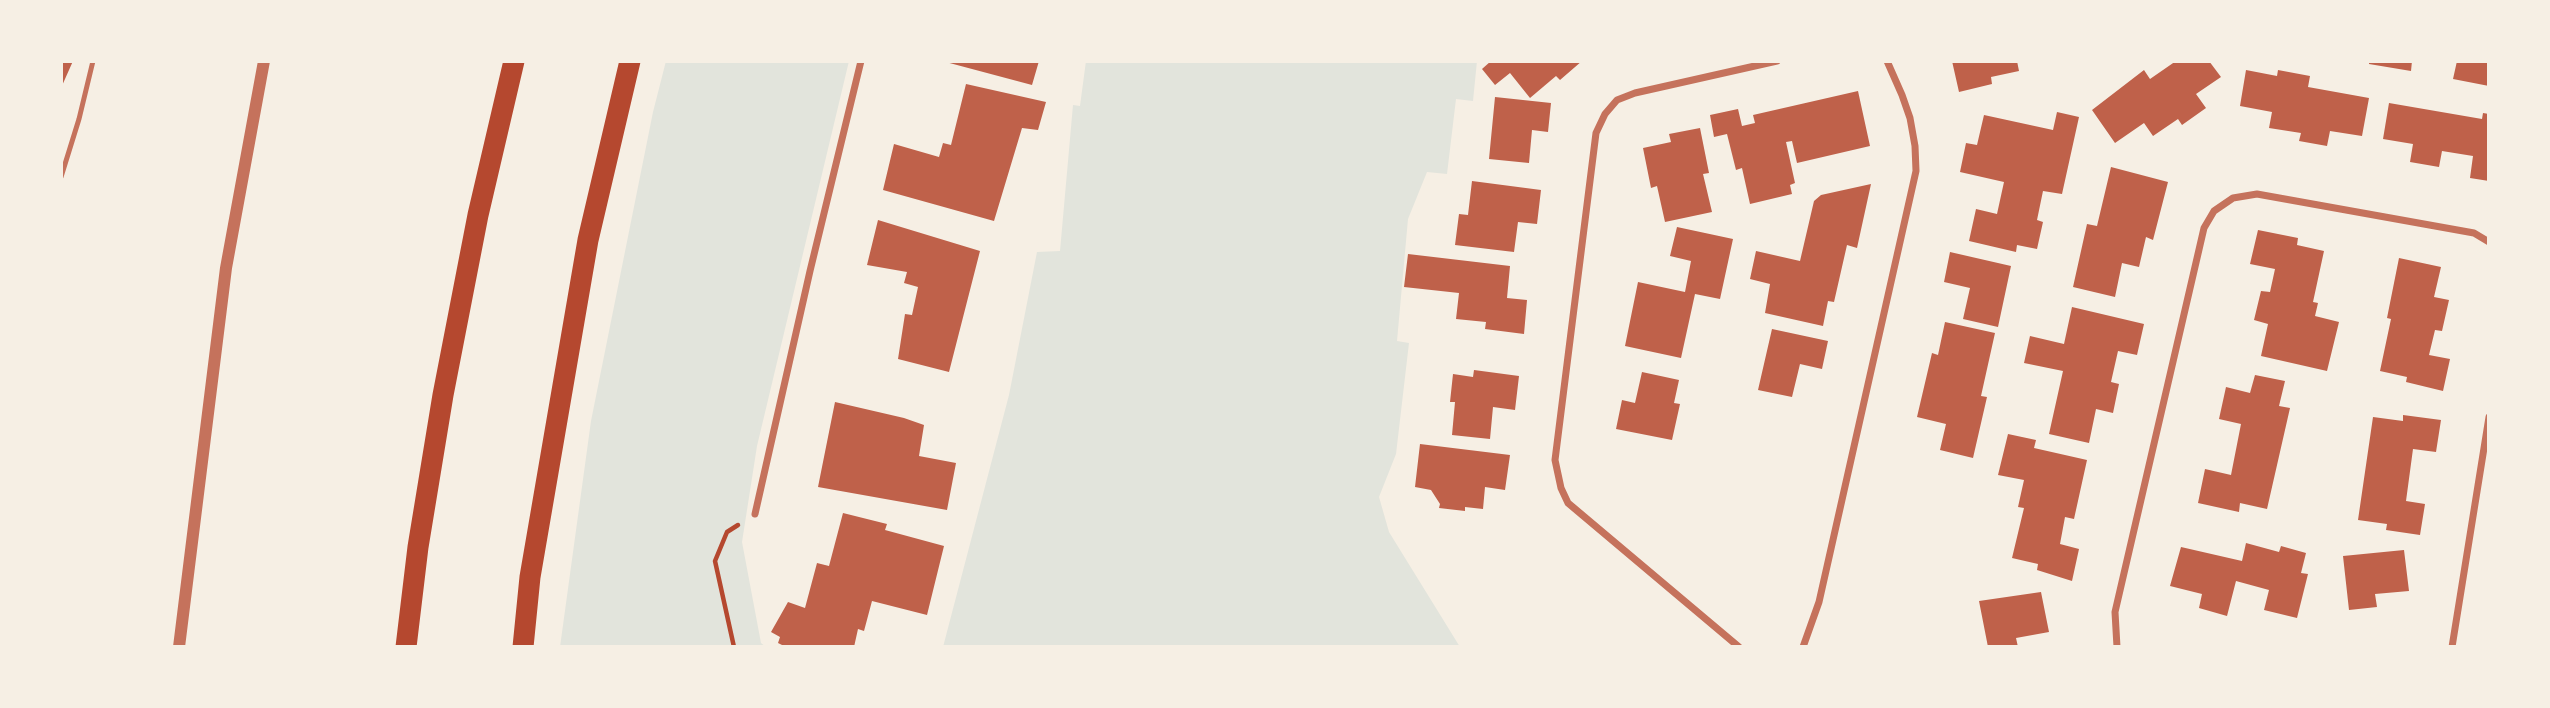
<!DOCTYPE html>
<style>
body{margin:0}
#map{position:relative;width:2550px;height:708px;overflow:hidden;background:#f6efe4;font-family:"Alegreya Sans",sans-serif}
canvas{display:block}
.frame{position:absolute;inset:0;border:63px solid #f6efe4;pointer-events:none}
</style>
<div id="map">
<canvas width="2550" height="708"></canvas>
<div class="frame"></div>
</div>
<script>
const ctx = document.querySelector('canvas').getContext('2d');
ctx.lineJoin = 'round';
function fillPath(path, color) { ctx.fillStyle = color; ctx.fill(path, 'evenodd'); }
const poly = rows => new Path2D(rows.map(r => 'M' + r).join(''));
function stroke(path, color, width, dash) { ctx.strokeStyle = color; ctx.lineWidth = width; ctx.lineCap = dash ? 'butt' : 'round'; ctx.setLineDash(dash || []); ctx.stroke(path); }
fillPath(poly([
 [666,61,849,61,757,446,742,542,761,643,766,647,560,647,591,421,653,112],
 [1086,61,1477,61,1473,101,1456,99,1447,174,1427,172,1408,219,1397,341,1409,343,1396,454,1379,497,1389,532,1460,647,943,647,1009,395,1037,252,1060,251,1073,105,1080,106]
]), '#e2e4dc');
fillPath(poly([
 [61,61,73,61,61,88],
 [942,61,1039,61,1032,85],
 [1491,61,1582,61,1560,80,1556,76,1530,98,1510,73,1495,85,1482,69],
 [1952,61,2017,61,2019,71,1991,77,1992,84,1959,92],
 [2176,61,2209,61,2221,77,2196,94,2206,108,2182,125,2178,119,2153,136,2144,123,2115,143,2092,110,2144,70,2150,79],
 [2369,61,2412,61,2411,71,2369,64],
 [2457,61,2489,61,2489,86,2453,79],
 [2246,70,2277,76,2278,70,2310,76,2308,87,2369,98,2362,136,2330,131,2327,146,2299,141,2301,133,2269,128,2272,112,2240,106],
 [966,84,1046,102,1038,130,1022,128,994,221,883,190,894,144,939,157,943,143,951,145],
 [1858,91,1870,146,1797,163,1792,141,1786,142,1795,183,1790,185,1792,194,1750,204,1742,168,1736,170,1727,134,1714,137,1710,115,1738,109,1742,126,1755,123,1753,115],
 [1495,97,1551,103,1548,132,1532,130,1529,163,1489,159],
 [2389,103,2482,119,2483,113,2489,114,2489,181,2470,178,2473,156,2442,151,2439,167,2410,162,2413,144,2383,139],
 [2057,112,2079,117,2062,194,2043,191,2037,220,2043,222,2037,249,2017,245,2016,252,1969,241,1976,209,1997,214,2004,182,1960,172,1966,143,1977,145,1984,115,2053,130],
 [1700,128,1709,173,1703,174,1712,212,1665,222,1657,186,1651,188,1643,148,1671,142,1669,134],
 [2111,167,2168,182,2153,240,2146,237,2139,267,2122,263,2115,297,2073,287,2087,224,2097,226],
 [1472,181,1541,190,1537,224,1518,222,1514,252,1455,245,1459,214,1468,215],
 [1871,184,1857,248,1847,245,1834,302,1828,301,1823,326,1765,313,1770,284,1750,279,1756,251,1800,261,1814,201,1821,195],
 [878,220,980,251,949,372,898,359,905,314,912,315,918,287,904,283,907,272,867,265],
 [1677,227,1733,239,1720,299,1695,294,1681,358,1625,346,1638,282,1685,292,1691,261,1670,256],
 [2258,230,2298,238,2297,245,2324,251,2313,302,2318,303,2315,316,2339,322,2327,371,2261,356,2268,324,2254,320,2261,291,2270,292,2275,269,2250,264],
 [1950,252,2011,266,1998,327,1963,319,1970,288,1944,282],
 [1408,254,1510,266,1507,298,1527,300,1524,334,1485,329,1486,322,1456,319,1459,293,1404,287],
 [2399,258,2441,267,2434,297,2449,300,2442,331,2435,330,2429,355,2450,359,2443,391,2406,382,2407,377,2380,371,2391,319,2387,318],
 [2072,307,2144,324,2137,355,2118,351,2111,382,2119,384,2113,413,2096,409,2089,443,2049,434,2063,371,2024,363,2030,336,2064,344],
 [1945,322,1995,333,1981,396,1987,397,1973,458,1940,450,1946,424,1917,417,1932,353,1938,355],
 [1772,329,1828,341,1822,369,1800,364,1792,397,1758,390],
 [1474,370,1519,376,1515,410,1493,407,1490,439,1452,435,1455,402,1450,402,1453,374,1473,377],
 [1642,372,1679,380,1674,403,1680,404,1672,440,1616,429,1622,400,1635,403],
 [2255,375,2285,381,2279,406,2290,408,2267,509,2240,503,2239,512,2198,503,2205,469,2231,475,2241,424,2219,419,2226,387,2250,393],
 [835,402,904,418,924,425,919,456,956,463,947,510,818,487],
 [2403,415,2441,420,2436,452,2413,449,2406,501,2425,504,2420,535,2386,530,2387,524,2358,520,2373,417,2403,421],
 [2008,434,2036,440,2034,448,2087,460,2074,519,2065,517,2060,544,2079,549,2072,581,2037,570,2038,564,2012,558,2024,508,2018,507,2024,480,1998,475],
 [1420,444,1510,455,1505,490,1485,487,1483,509,1465,507,1465,511,1439,508,1440,504,1431,490,1415,487],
 [843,513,887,524,885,530,944,546,927,615,872,601,864,631,858,629,854,647,786,647,778,643,780,637,771,632,788,602,805,608,817,563,829,566],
 [2246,543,2279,552,2281,546,2306,553,2301,573,2308,574,2297,618,2264,610,2269,590,2236,581,2227,616,2199,608,2202,594,2170,586,2181,547,2242,561],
 [2404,550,2409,591,2375,594,2377,607,2349,610,2343,556],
 [2041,592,2049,632,2016,638,2018,647,1988,647,1979,601]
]), '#bf614a');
stroke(poly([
 [734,647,715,561,727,532,738,525]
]), '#b5482f', 4.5);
stroke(poly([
 [61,177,79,119,93,61]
]), '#c5725c', 5);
stroke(poly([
 [755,514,810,271,861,61],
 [1739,647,1568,503,1561,488,1555,460,1596,133,1605,114,1617,100,1635,93,1777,61],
 [1803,647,1819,602,1916,171,1915,146,1910,118,1902,95,1887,61],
 [2117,647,2115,612,2204,228,2214,211,2233,198,2257,194,2474,233,2489,242],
 [2452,647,2489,417]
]), '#c5725c', 7);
stroke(poly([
 [179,647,226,268,264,61]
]), '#c5725c', 12);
stroke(poly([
 [406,647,418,547,443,395,478,215,514,61],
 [523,647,530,577,588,240,630,61]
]), '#b5482f', 21);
</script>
